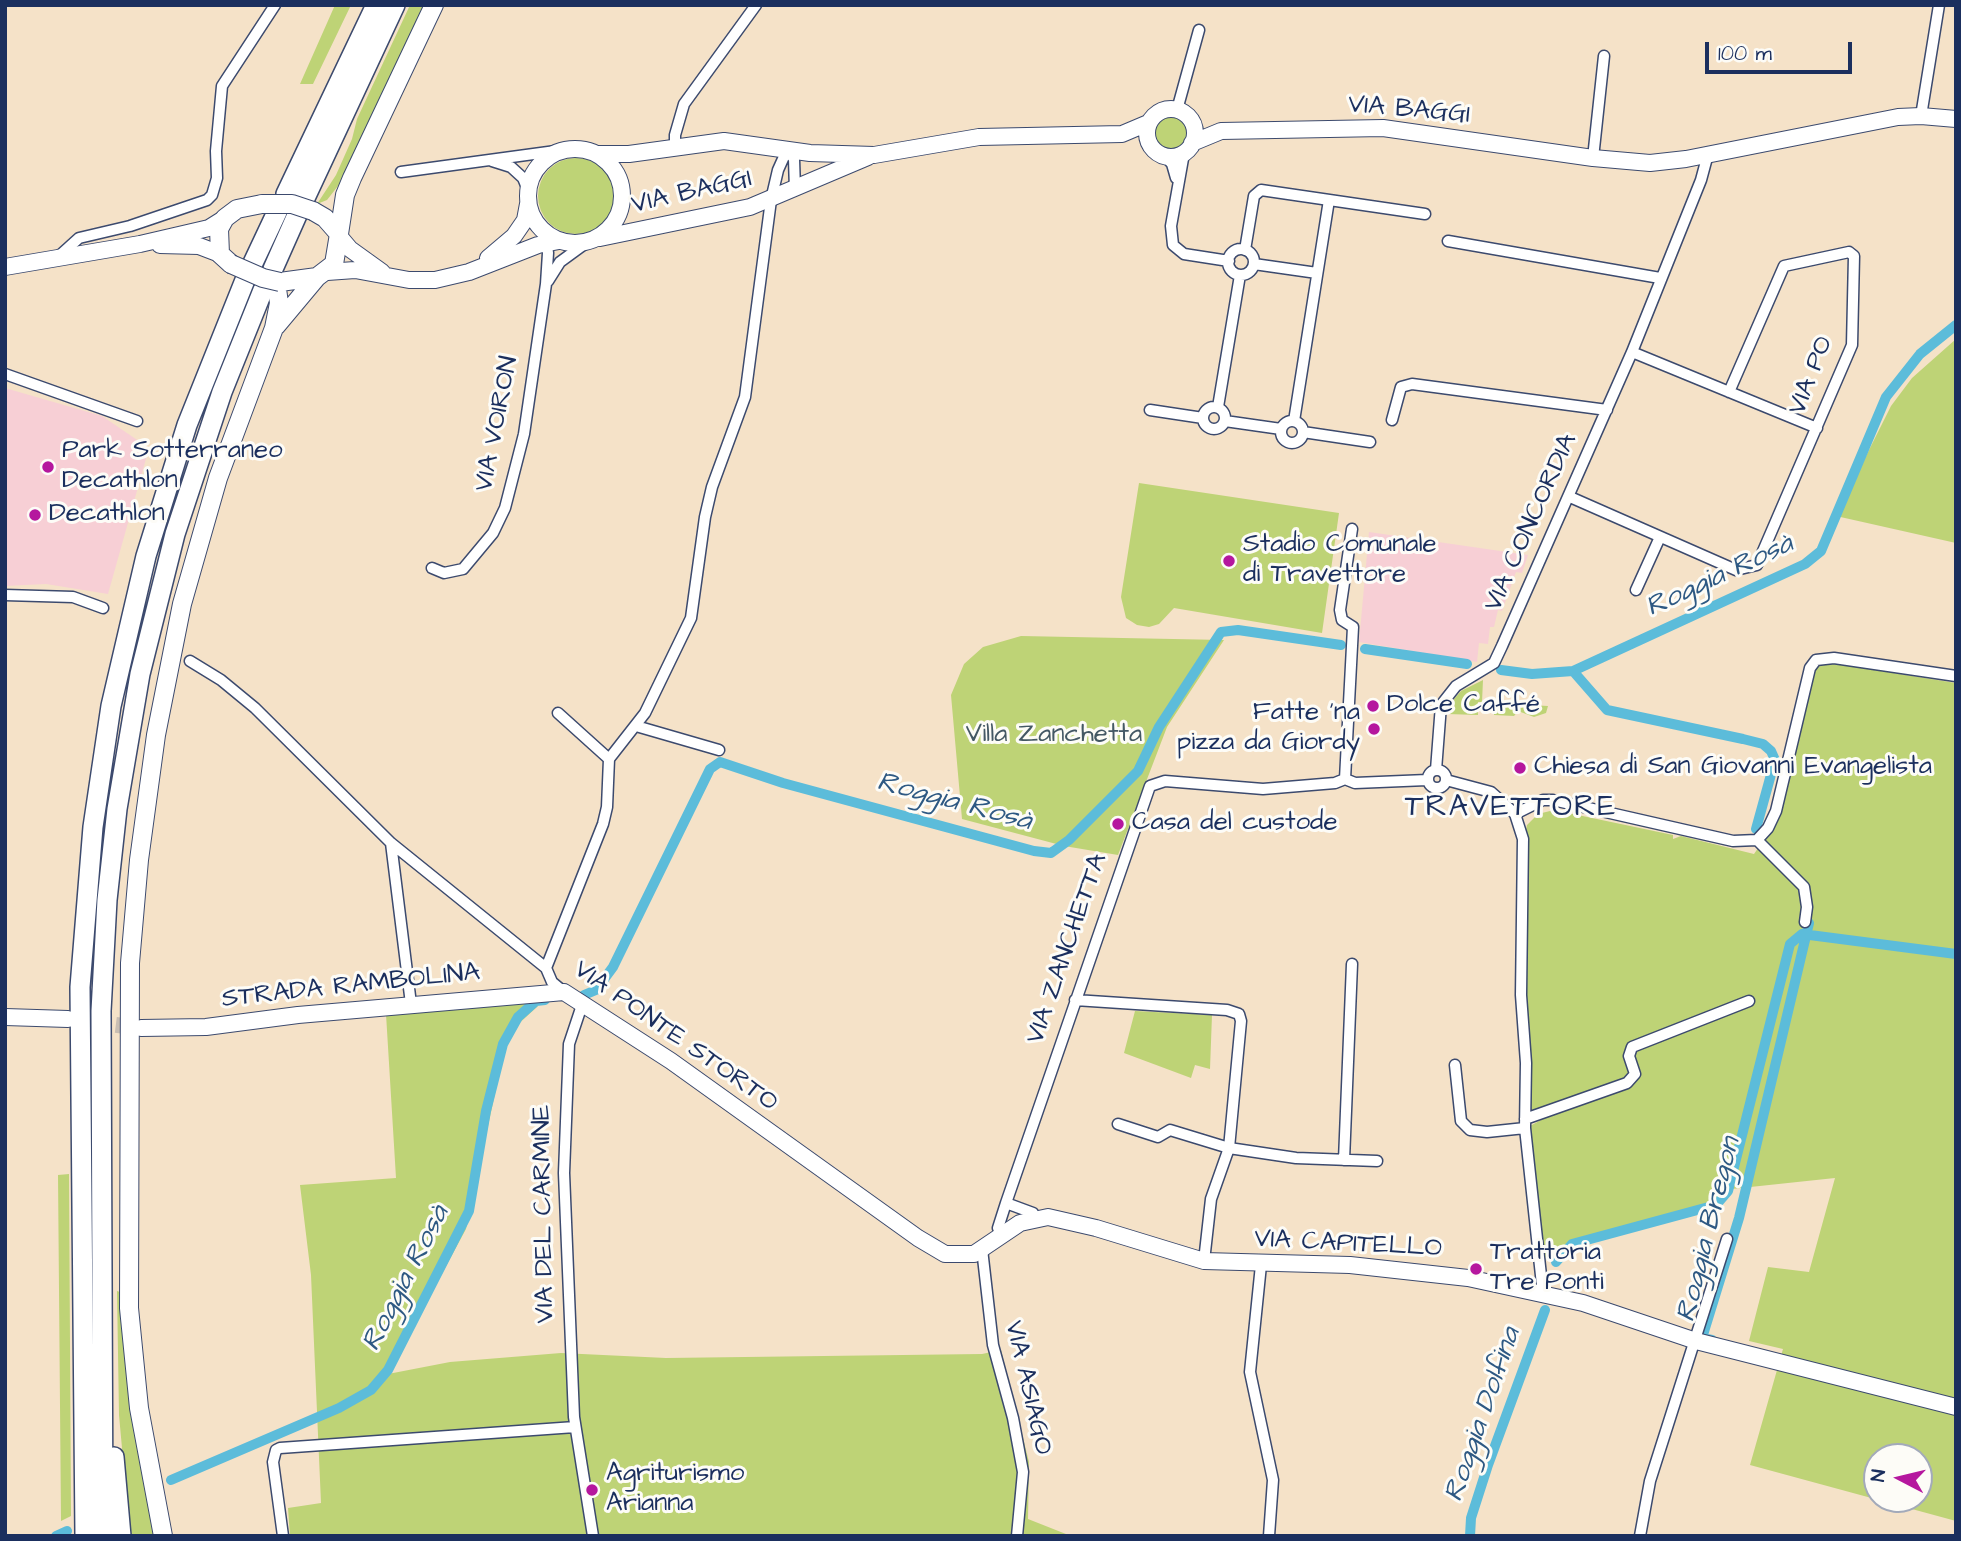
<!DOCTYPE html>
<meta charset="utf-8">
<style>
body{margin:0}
#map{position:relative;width:1961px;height:1541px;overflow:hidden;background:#f5e2c8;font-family:"Architects Daughter",sans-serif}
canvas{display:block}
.frame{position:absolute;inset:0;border:7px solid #1b2f5e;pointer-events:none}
.north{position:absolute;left:1863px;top:1443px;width:70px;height:70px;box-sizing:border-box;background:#fdfcf7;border:2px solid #a3aaba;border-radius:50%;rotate:277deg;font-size:19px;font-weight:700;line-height:28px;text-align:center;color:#1b2f5e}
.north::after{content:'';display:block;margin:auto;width:24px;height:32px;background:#b5179e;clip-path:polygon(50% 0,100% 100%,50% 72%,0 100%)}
.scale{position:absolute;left:1705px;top:42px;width:147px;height:32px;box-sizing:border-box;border:4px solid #1b2f5e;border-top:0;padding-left:9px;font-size:21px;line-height:24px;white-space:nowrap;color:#1b2f5e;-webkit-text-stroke:5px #fdfcf7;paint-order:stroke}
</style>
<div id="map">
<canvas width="1961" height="1541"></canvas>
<div class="frame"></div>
<div class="north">N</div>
<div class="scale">100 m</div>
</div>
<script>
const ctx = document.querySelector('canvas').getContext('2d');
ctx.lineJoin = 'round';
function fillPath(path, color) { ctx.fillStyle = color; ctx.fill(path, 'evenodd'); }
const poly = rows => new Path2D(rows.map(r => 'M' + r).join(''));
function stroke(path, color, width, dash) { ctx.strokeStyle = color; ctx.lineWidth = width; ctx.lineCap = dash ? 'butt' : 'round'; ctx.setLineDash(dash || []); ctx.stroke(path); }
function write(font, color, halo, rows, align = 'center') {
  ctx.font = font + ' "Architects Daughter",sans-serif'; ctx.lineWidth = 6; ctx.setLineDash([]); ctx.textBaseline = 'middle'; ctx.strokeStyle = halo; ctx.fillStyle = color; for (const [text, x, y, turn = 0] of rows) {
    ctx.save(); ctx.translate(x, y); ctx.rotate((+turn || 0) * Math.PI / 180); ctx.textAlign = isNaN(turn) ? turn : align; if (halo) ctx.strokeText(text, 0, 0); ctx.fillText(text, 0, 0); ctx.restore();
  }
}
fillPath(poly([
 [5,388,102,416,149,448,108,594,46,584,5,586],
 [1369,532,1528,555,1522,573,1516,572,1502,611,1498,610,1494,627,1490,627,1488,644,1479,643,1477,662,1359,642]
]), '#f7cfd5');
fillPath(poly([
 [335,5,351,5,313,84,300,84],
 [410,5,427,5,345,177,327,200,317,204,336,175,352,139,357,119],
 '1153 133a18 18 0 1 1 36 0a18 18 0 1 1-36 0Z',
 '538 196a38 38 0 1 1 76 0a38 38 0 1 1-76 0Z',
 [1956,339,1956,543,1836,516,1891,406,1912,378],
 [1139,483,1339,513,1322,633,1174,608,1159,624,1149,627,1137,625,1126,618,1121,597],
 [1021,636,1224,640,1167,727,1118,855,1064,846,962,819,951,695,964,664,983,647],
 [1824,662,1956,683,1956,1521,1750,1465,1783,1349,1749,1341,1768,1267,1809,1272,1835,1178,1722,1190,1710,1207,1561,1247,1553,1260,1539,1255,1530,1162,1530,1126,1550,1115,1632,1086,1628,1077,1530,1112,1523,944,1523,844,1527,825,1538,814,1554,810,1673,835,1673,839,1681,836,1754,854,1775,823,1811,670],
 [1877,1457,1919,1457,1919,1499,1877,1499],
 [1483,680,1482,702,1478,702,1478,715,1447,714,1449,705,1461,691],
 [1494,703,1548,706,1546,713,1534,717,1518,711,1514,716,1494,715],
 [530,996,538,1006,514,1028,503,1056,466,1229,388,1374,450,1362,561,1353,666,1358,982,1354,1001,1350,1029,1462,1028,1519,1071,1536,290,1536,288,1508,321,1503,311,1275,300,1185,396,1178,386,1014],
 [1135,1011,1212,1015,1210,1069,1195,1065,1191,1078,1124,1053],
 [69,1174,71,1516,61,1521,58,1175],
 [117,1291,120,1292,128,1390,154,1536,130,1536,119,1415]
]), '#bed376');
stroke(poly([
 [1365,649,1467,664],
 [1501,670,1532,674,1573,671,1805,564,1821,551,1886,397,1920,354,1956,325],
 [1573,671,1607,710,1743,739,1763,744,1771,751,1775,760,1756,829],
 [584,995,596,990,613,967,710,769,720,762,783,783,1034,851,1051,853,1069,840,1138,771,1159,727,1221,632,1238,630,1341,645],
 [1556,1262,1572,1244,1716,1205,1728,1191,1790,944,1802,934,1956,954],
 [1712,1340,1702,1338,1739,1218,1809,923],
 [171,1480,339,1408,371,1390,388,1370,469,1211,486,1111,503,1044,518,1017,536,1001,545,1000],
 [56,1536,67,1531],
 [1470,1536,1471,1518,1488,1465,1545,1310]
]), '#5cbcda', 10);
stroke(poly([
 [92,1022,141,1028]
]), '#c9beb3', 16, [16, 8]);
const street = poly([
 [1177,110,1199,30],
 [1921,116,1939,5],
 [675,146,675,135,684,104,756,5],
 [1184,153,1171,226,1173,245,1184,254,1229,261],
 [1165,156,1172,164,1176,178],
 [1593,158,1604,56],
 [492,161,511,167,523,178,528,190],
 [401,172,563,150],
 [1448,241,1660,278],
 '1228 262a13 13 0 1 1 26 0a13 13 0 1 1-26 0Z',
 [1245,250,1254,196,1261,190,1425,214],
 [58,257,79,238,130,226,207,200,212,195,217,178,216,151,222,86,275,5],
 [1254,264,1317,273],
 [548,281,560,262,586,243],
 [1632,352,1817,428],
 [5,374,137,421],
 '1203 418a11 11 0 1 1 22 0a11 11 0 1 1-22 0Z',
 [1218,407,1240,275],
 [1150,410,1203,418],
 [1392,420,1401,387,1412,384,1607,410],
 '1281 432a11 11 0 1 1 22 0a11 11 0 1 1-22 0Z',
 [1225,421,1281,429],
 [1294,421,1329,200],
 [1303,432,1370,442],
 [1570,497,1736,570,1757,565,1852,345,1854,256,1849,252,1784,266,1729,392],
 [432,568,444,573,463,569,493,533,505,508,524,434,546,284,548,253,545,233],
 [1636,590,1660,537],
 [5,595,73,597,103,608],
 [190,661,221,680,255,708,391,843,546,968,552,982,564,992],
 [558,713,609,759],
 [636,726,719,750],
 '1428 779a9 9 0 1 1 18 0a9 9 0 1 1-18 0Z',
 [1436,770,1441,705,1456,686,1494,663,1502,646,1632,352,1701,180,1708,154],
 [1345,779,1353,627,1342,620,1340,610,1352,529],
 [1446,780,1491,792,1500,800,1515,814,1523,839,1521,995,1526,1063,1525,1128,1543,1294],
 [1515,814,1543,800,1553,800,1733,841,1757,840,1768,828,1776,811,1810,668,1816,660,1834,658,1956,676],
 [1757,840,1804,887,1807,907,1805,922],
 [391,843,411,1004],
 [546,968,603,824,607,807,609,759,645,713,691,618,705,517,712,487,745,397,771,200,778,170,787,150,794,159,795,190],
 [1075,1000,1227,1010,1239,1014,1241,1021,1229,1148,1211,1199,1204,1261],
 [583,1002,569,1044,564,1173,574,1417,593,1536],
 [1455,1065,1461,1121,1470,1130,1487,1132,1525,1128],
 [1525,1119,1627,1083,1635,1074,1629,1056,1632,1047,1749,1001],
 [1118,1124,1158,1137,1170,1130,1229,1148,1296,1158,1377,1161],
 [1344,1160,1352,964],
 [1006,1203,1033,1213,1036,1218],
 [1001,1234,998,1228,1006,1203,1150,786,1165,781,1263,789,1335,783,1345,779,1355,783,1427,780],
 [982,1249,993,1345,1013,1418,1023,1472,1017,1536],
 [1261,1265,1250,1372,1273,1480,1269,1536],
 [283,1536,273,1462,276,1450,280,1448,575,1427],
 [1640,1536,1650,1481,1727,1239]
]);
const secondary = poly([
 '1147 133a24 24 0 1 1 48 0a24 24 0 1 1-48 0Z',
 [1192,143,1221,131,1383,128,1593,158,1650,163,1686,159,1898,117,1921,116,1956,119],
 '528 196a47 47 0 1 1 94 0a47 47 0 1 1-94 0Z',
 [597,154,629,154,724,141,810,153,874,155,979,137,1122,134,1148,123],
 [339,236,350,249,382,272],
 [600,238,750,207,868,157],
 [160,245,199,246,220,254],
 [488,258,514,236,525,220,528,204],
 [5,267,140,244,209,228,225,218],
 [327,272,355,270,409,280,435,280,469,272,538,245,559,241],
 [5,1017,68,1019],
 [141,1028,206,1027,298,1015,564,992,671,1061,918,1238,945,1254,974,1254,1020,1223,1048,1217,1096,1228,1204,1261,1350,1265,1468,1278,1583,1303,1696,1341,1956,1407]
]);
const primary = poly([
 [339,234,345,195,352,178,434,5],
 [231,264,220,254,219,229,225,218,237,209,262,204],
 [280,282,317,277,334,264,339,234,325,218,313,211],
 [276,326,317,277],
 [163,1536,139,1408,129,1308,130,963,139,860,156,735,182,604,218,478,274,328,279,303,277,289]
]);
const highway = poly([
 [286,194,376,5],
 [305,198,395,5],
 [253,263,277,212],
 [273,269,297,215],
 [114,1457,121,1536],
 [85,1536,80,987,93,827,111,706,146,556,187,425,245,280],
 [103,1536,101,1011,107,900,117,809,140,674,175,534,222,392,263,290]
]);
stroke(street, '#3c4a6e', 13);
stroke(secondary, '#3c4a6e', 18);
stroke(primary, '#3c4a6e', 20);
stroke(highway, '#3c4a6e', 22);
stroke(street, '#fff', 10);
stroke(secondary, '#fff', 16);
stroke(primary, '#fff', 18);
stroke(highway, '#fff', 19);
const primaryBridge = poly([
 [262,204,292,204,313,211],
 [231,264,263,278,280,282]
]);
stroke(primaryBridge, '#3c4a6e', 20, []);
stroke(primaryBridge, '#fff', 18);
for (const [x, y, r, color] of [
 [48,467,7,"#b5179e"],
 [35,515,7,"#b5179e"],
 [1229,561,7,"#b5179e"],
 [1373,706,7,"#b5179e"],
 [1374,729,7,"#b5179e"],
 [1520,768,7,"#b5179e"],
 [1118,824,7,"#b5179e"],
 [1476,1269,7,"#b5179e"],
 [592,1490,7,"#b5179e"]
]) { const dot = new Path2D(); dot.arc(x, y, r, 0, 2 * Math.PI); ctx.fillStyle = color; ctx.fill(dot); stroke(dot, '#fdfcf7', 2.5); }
write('26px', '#1b2f5e', '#fdfcf7', [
 ["VIA BAGGI",1409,111,5],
 ["VIA BAGGI",692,193,-13],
 ["VIA PO",1812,376,-69],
 ["VIA VOIRON",498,424,-79],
 ["VIA CONCORDIA",1532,523,-66],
 ["VIA ZANCHETTA",1068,949,-71],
 ["STRADA RAMBOLINA",351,987,-6],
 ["VIA PONTE STORTO",675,1037,35],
 ["VIA DEL CARMINE",545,1214,-91],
 ["VIA CAPITELLO",1348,1245,3],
 ["VIA ASIAGO",1027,1388,77]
]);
write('26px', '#1b2f5e', '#fdfcf7', [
 ["Park Sotterraneo",62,452],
 ["Decathlon",62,482],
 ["Decathlon",49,515],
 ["Stadio Comunale",1243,546],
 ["di Travettore",1243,576],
 ["Dolce Caffé",1387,706],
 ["Fatte 'na",1360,714,"right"],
 ["pizza da Giordy",1360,744,"right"],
 ["Chiesa di San Giovanni Evangelista",1534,768],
 ["Casa del custode",1132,824],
 ["Trattoria",1490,1254],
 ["Tre Ponti",1490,1284],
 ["Agriturismo",606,1475],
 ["Arianna",606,1505]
], 'left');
write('26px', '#445864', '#fdfcf7', [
 ["Villa Zanchetta",1054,736]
]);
write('italic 28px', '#2e5983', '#fdfcf7', [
 ["Roggia Rosà",1720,577,-25],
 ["Roggia Rosà",954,803,15],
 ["Roggia Bregon",1710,1230,-76],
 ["Roggia Rosà",407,1279,-63],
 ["Roggia Dolfina",1484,1415,-71]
]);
ctx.letterSpacing = '2px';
write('30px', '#1b2f5e', '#fdfcf7', [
 ["TRAVETTORE",1511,809]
]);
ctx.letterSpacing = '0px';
</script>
